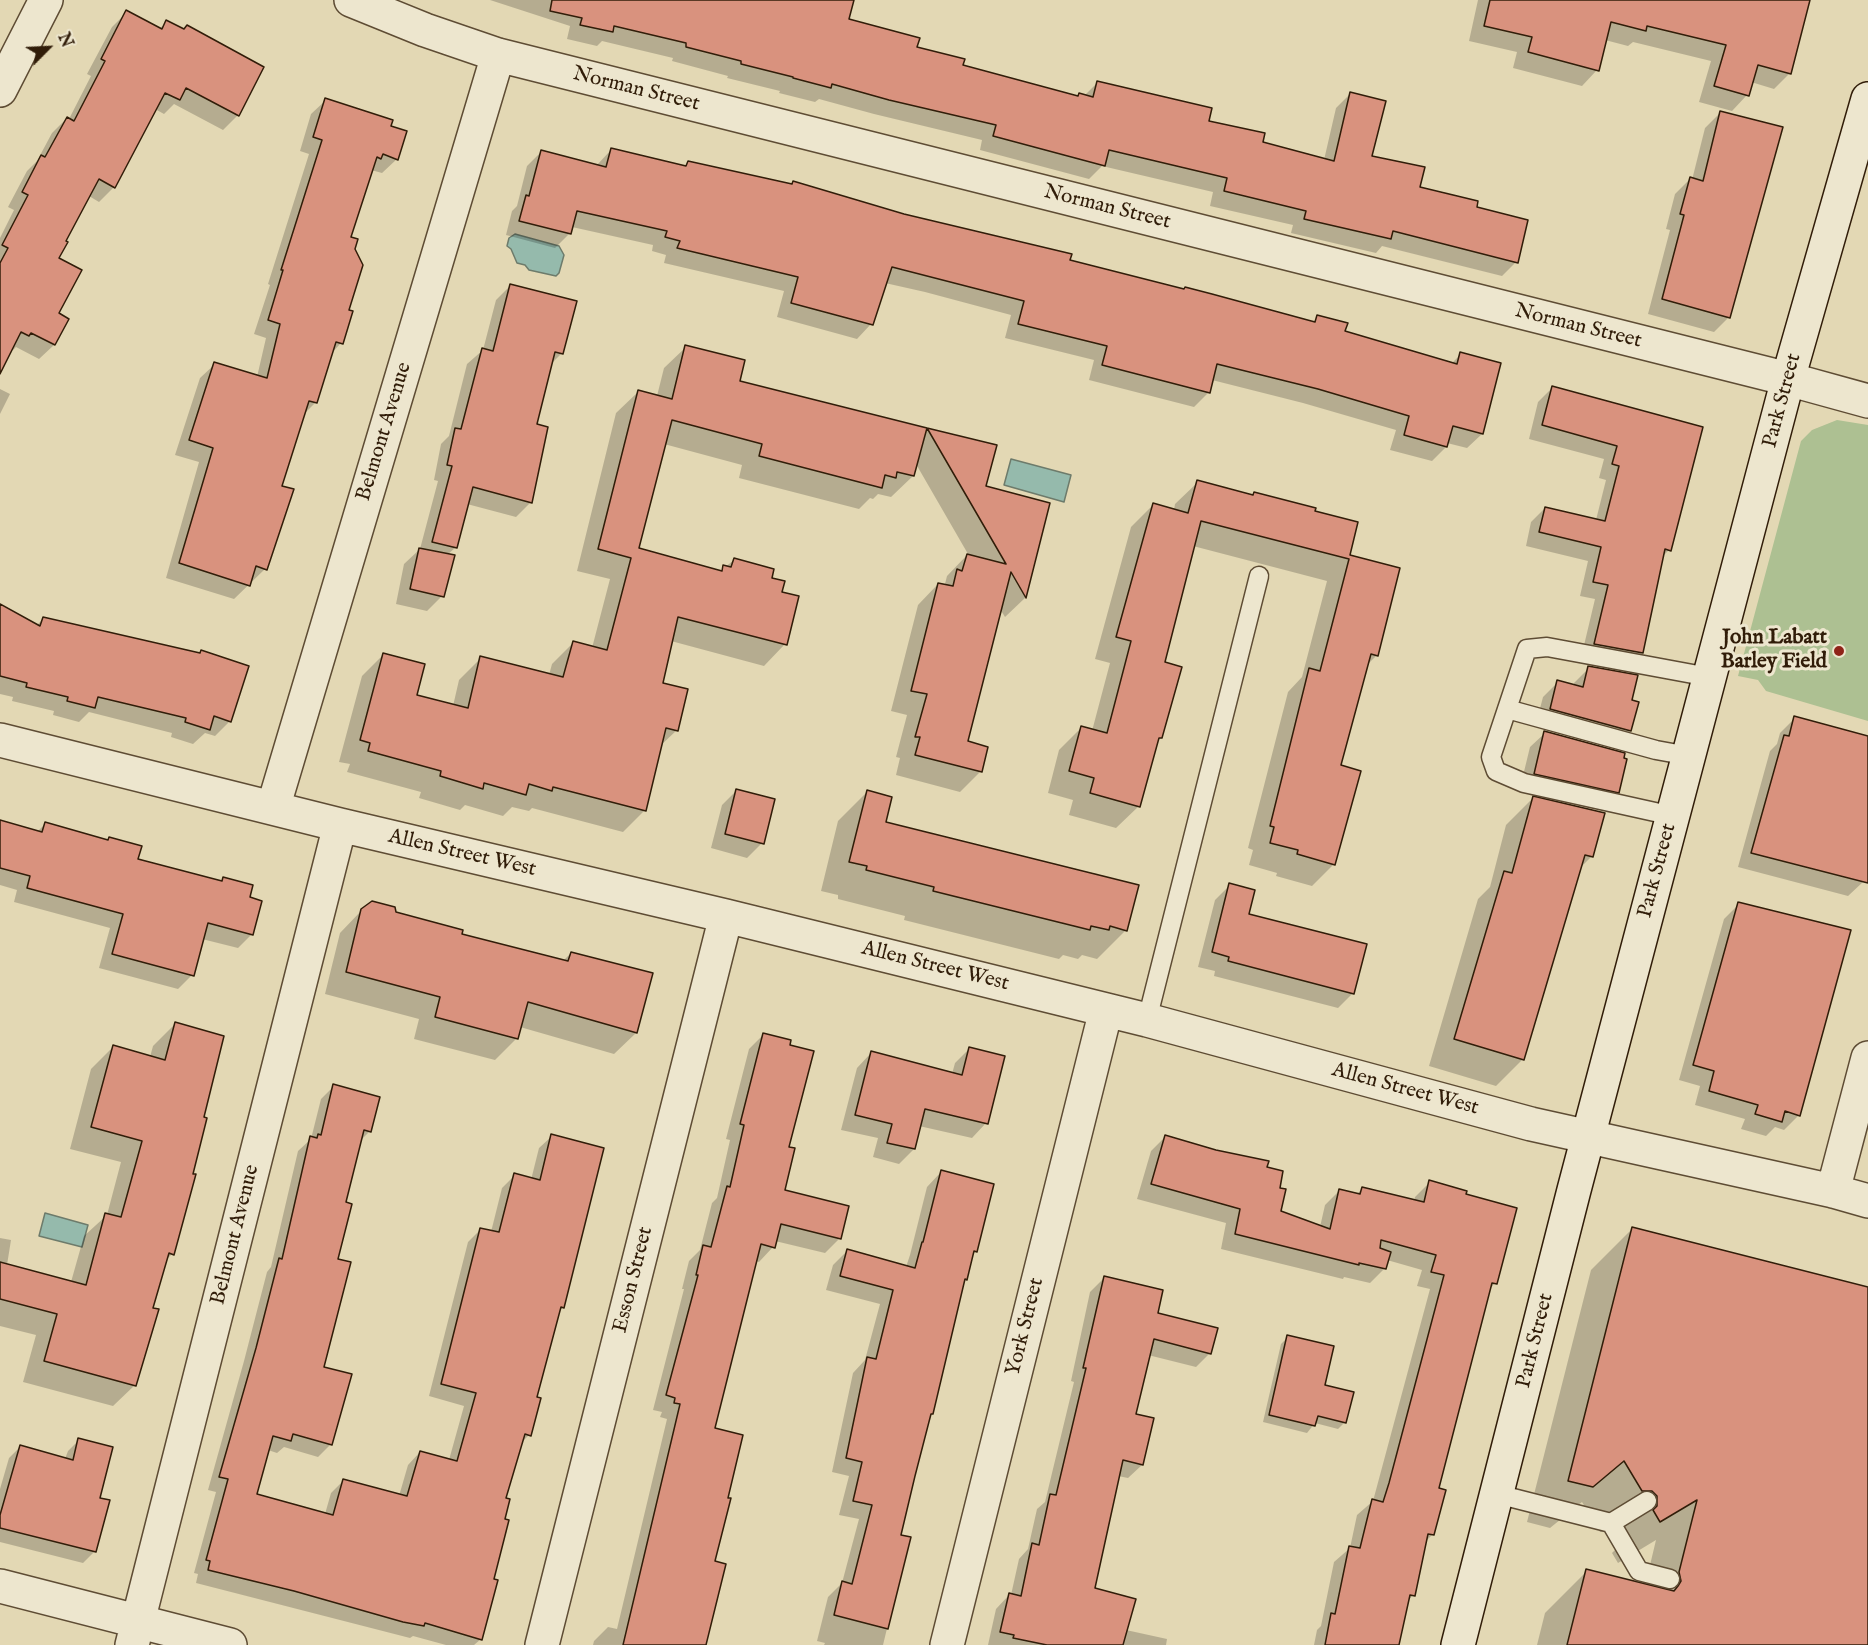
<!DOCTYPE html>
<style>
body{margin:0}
#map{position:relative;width:1868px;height:1645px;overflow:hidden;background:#e3d8b4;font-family:"IM FELL English",serif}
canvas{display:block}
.north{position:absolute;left:18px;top:18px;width:60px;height:60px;-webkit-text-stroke:4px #ede6ce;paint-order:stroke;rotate:66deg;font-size:16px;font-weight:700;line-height:24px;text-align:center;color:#311d09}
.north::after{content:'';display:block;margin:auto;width:21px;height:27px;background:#311d09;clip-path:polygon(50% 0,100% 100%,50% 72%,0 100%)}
</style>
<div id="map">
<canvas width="1868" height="1645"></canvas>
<div class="north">N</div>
</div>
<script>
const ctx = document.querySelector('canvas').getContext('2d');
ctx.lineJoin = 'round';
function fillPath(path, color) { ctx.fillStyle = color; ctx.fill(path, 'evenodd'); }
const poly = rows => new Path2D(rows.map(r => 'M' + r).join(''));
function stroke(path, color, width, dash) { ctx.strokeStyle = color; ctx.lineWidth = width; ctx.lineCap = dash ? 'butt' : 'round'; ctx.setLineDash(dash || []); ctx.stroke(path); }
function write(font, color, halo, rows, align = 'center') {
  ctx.font = font + ' "IM FELL English",serif'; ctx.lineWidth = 6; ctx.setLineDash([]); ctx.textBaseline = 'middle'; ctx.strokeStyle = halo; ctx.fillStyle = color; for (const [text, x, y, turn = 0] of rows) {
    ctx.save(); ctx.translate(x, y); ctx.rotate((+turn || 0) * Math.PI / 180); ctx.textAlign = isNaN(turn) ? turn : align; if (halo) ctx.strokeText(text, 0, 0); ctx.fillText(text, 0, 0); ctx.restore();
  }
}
fillPath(poly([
 [1837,420,1868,425,1868,721,1766,691,1758,680,1738,676,1801,441,1812,430]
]), '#adc092');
const water = poly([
 [515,234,559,246,564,255,559,273,556,276,529,270,525,265,517,263,511,249,507,246,509,238,515,234],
 [1011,459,1071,475,1064,502,1004,485,1011,459],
 [45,1213,88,1225,82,1247,39,1236,45,1213]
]);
fillPath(water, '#95baac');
stroke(water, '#6d7b6b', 1.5);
fillPath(poly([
 [490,0,848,0,848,20,961,66,1077,97,1084,96,1098,82,1207,122,1261,144,1324,160,1336,108,1350,94,1370,157,1419,188,1475,208,1516,262,1502,276,1382,246,1376,253,1291,233,1293,225,1210,206,1213,192,1102,166,1089,179,980,150,982,140,874,114,819,99,815,102,779,93,780,91,727,78,728,76,672,61,673,58,602,41,597,46,567,39,570,26],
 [1478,0,1809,0,1790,73,1774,89,1751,82,1747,95,1732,111,1699,102,1711,61,1633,42,1628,46,1605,40,1597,70,1582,86,1513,68,1517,52,1469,41],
 [127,12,159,29,167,22,238,115,223,130,174,104,164,114,155,109,114,187,99,202,89,196,64,241,57,258,57,314,67,319,54,345,39,359,16,347,13,350,11,349,0,370,0,238,14,210,8,207,27,171,37,161,52,133,67,118,69,119,91,76,87,74,112,27],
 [326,100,389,127,397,159,382,173,371,170,349,238,353,250,347,311,341,343,331,354,316,402,303,415,280,487,265,569,234,599,166,578,199,462,175,455,200,378,215,364,257,377,266,338,254,334,270,285,268,284,309,154,300,151,311,114],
 [1720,113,1729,317,1714,332,1648,314,1670,230,1666,229,1675,194,1690,179,1692,180,1705,128],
 [611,150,684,167,688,162,790,185,793,182,1068,261,1312,323,1318,317,1344,332,1451,364,1461,354,1482,434,1467,448,1447,443,1446,447,1432,461,1390,450,1396,430,1303,403,1212,380,1209,392,1194,407,1089,380,1094,360,1005,338,1011,315,925,292,885,283,871,324,857,339,777,317,784,291,664,263,666,255,652,251,653,245,572,227,570,233,555,248,506,235,512,211,517,206,527,166,541,152,596,166],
 [511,285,562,353,551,364,535,426,531,502,516,517,467,504,455,548,447,555,442,596,427,611,396,604,404,564,420,549,438,481,434,480,441,444,449,436,467,364,483,350,496,300],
 [686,347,738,382,924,433,927,429,995,446,984,487,1048,504,1025,598,1005,617,1000,609,966,742,981,771,960,792,896,775,900,758,896,757,907,715,891,711,918,605,938,584,945,584,947,576,968,554,916,464,913,476,891,497,878,494,873,499,870,498,859,509,739,478,742,465,664,444,637,549,719,572,734,560,770,579,781,593,785,644,764,666,671,641,661,684,677,730,659,747,645,810,623,832,532,808,529,811,512,807,503,816,465,805,460,810,419,798,421,792,347,772,350,764,339,762,362,676,383,655,415,696,453,706,459,680,481,658,549,675,552,664,573,643,592,648,610,579,577,571,616,413,638,392,657,396,664,368],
 [1552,388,1701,428,1669,550,1661,558,1642,653,1627,667,1581,658,1595,599,1580,596,1588,561,1526,546,1531,522,1545,508,1596,520,1606,480,1599,478,1604,459,1529,439,1538,402],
 [0,389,10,394,0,414],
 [1198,482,1313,512,1348,556,1398,569,1377,655,1367,665,1339,767,1334,864,1312,886,1276,876,1277,873,1249,865,1253,850,1248,848,1288,692,1302,677,1327,581,1193,546,1163,663,1161,737,1156,742,1139,806,1116,828,1069,815,1073,800,1048,793,1059,750,1081,728,1092,731,1110,663,1095,659,1131,527,1153,505,1174,510,1175,504],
 [0,606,37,625,43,619,230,721,215,736,205,733,193,744,171,737,172,733,89,712,79,722,53,715,54,711,12,701,13,697,0,694],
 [1589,668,1630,701,1637,703,1630,731,1615,745,1536,724,1543,697,1558,682,1573,686,1574,683],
 [1795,718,1868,738,1868,861,1863,882,1848,896,1738,867,1770,751,1777,744,1780,733],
 [1545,733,1618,792,1603,807,1520,788,1530,747],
 [737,790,762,843,747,858,711,848,722,805],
 [867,792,884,823,1126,930,1097,959,1082,955,1078,959,1063,955,1059,959,904,920,905,916,838,899,838,895,821,891,838,821],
 [1533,798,1592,856,1579,869,1523,1059,1496,1086,1429,1066,1478,899,1490,887,1506,825],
 [0,822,37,832,45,824,107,841,109,838,136,860,220,882,223,878,248,898,252,934,238,948,202,939,192,975,178,989,99,968,110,928,14,902,17,890,0,885],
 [1230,885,1247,915,1353,993,1338,1008,1214,976,1215,971,1198,967,1215,900],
 [1739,904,1799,1115,1784,1130,1775,1127,1766,1136,1741,1129,1745,1119,1695,1105,1700,1086,1679,1080,1724,919],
 [362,910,394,913,460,935,563,961,571,953,636,1033,614,1054,520,1027,517,1038,495,1060,414,1039,419,1019,325,994,340,933],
 [175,1024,202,1118,172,1254,165,1261,152,1309,135,1385,113,1406,23,1382,36,1335,0,1326,0,1238,11,1240,7,1265,71,1282,84,1236,107,1215,121,1162,70,1149,91,1069,113,1047,150,1057,153,1046],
 [763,1035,787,1148,783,1192,840,1238,825,1253,775,1241,773,1247,759,1262,755,1261,713,1429,713,1562,704,1645,593,1645,594,1641,608,1627,617,1629,667,1419,660,1417,662,1412,653,1410,684,1289,682,1289,689,1261,700,1250,712,1203,717,1198,730,1140,726,1139,749,1049],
 [970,1048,986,1123,972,1138,919,1126,914,1149,899,1164,873,1157,878,1138,841,1130,857,1068,871,1053,952,1074,955,1063],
 [334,1086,370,1131,360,1141,344,1203,322,1369,331,1444,318,1457,284,1447,277,1453,268,1450,255,1495,325,1514,331,1493,344,1480,399,1496,408,1465,420,1452,449,1460,464,1406,429,1396,468,1242,481,1229,491,1232,502,1188,515,1175,531,1180,539,1148,552,1136,563,1307,559,1311,535,1398,529,1435,521,1443,505,1499,481,1639,474,1645,446,1645,413,1636,410,1638,196,1583,198,1574,194,1573,216,1492,208,1490,244,1361,267,1272,271,1267,298,1151,311,1139,321,1099],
 [1165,1137,1265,1169,1278,1189,1279,1212,1320,1227,1325,1205,1339,1191,1356,1195,1362,1189,1414,1201,1415,1197,1430,1182,1464,1196,1495,1283,1488,1291,1437,1489,1433,1534,1424,1543,1413,1595,1407,1602,1398,1645,1314,1645,1317,1630,1321,1626,1334,1562,1350,1548,1357,1515,1373,1501,1430,1289,1417,1286,1422,1270,1387,1260,1385,1268,1370,1283,1344,1277,1343,1279,1221,1249,1226,1223,1137,1199,1151,1151],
 [941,1172,975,1251,972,1254,966,1279,963,1282,900,1536,909,1538,883,1645,824,1645,825,1643,817,1641,828,1597,842,1583,859,1519,839,1515,849,1476,832,1472,853,1373,865,1360,880,1304,826,1290,833,1265,847,1251,906,1267,910,1255,927,1187],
 [1633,1228,1868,1289,1868,1645,1537,1645,1545,1613,1587,1571,1645,1586,1656,1540,1618,1563,1612,1553,1616,1549,1610,1532,1600,1532,1582,1502,1550,1528,1527,1522,1591,1270],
 [1104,1278,1210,1353,1196,1367,1148,1355,1134,1415,1142,1465,1128,1478,1118,1476,1093,1589,1126,1630,1167,1639,1166,1645,988,1645,996,1609,1009,1595,1011,1595,1019,1559,1028,1549,1037,1509,1045,1502,1074,1382,1071,1381,1090,1292],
 [1288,1337,1345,1422,1338,1429,1315,1423,1307,1433,1263,1422,1281,1344],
 [79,1440,98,1499,95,1551,83,1563,0,1542,0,1489,9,1458,20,1447,65,1459,68,1451]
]), '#0003');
const building = poly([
 [552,0,854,0,849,19,920,38,917,47,965,59,963,65,1078,96,1079,93,1093,97,1097,81,1212,108,1209,121,1265,133,1263,142,1334,161,1350,92,1386,101,1372,156,1425,167,1420,187,1478,201,1477,207,1528,220,1518,263,1393,231,1391,239,1304,219,1306,211,1224,191,1227,178,1109,150,1105,166,993,136,996,125,889,100,832,84,831,88,793,78,793,77,741,64,741,61,686,47,686,43,614,26,613,32,580,25,582,18,550,11,552,0],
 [1490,0,1810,0,1791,74,1758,65,1749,96,1714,86,1726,45,1647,26,1646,31,1611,22,1599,71,1528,52,1532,37,1484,26,1490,0],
 [126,10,162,29,166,20,184,29,187,25,264,67,239,116,186,88,180,100,165,93,115,188,99,179,66,241,68,242,59,258,82,270,59,313,69,319,55,345,31,333,29,336,21,332,0,374,0,263,8,248,2,245,28,195,22,192,41,155,45,157,67,117,74,121,105,61,101,59,126,10],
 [325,98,393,120,391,126,407,131,398,160,383,154,381,159,377,157,351,237,358,239,355,249,363,265,349,310,353,311,343,344,336,342,317,403,309,401,282,486,294,489,267,570,256,566,250,586,179,563,213,448,189,440,214,362,267,378,280,324,268,320,283,270,281,270,322,140,313,137,325,98],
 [1720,111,1783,127,1730,318,1662,299,1684,215,1680,214,1690,177,1703,181,1720,111],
 [611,148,686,166,688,161,792,184,793,181,904,214,1072,254,1070,260,1184,289,1185,287,1212,294,1315,322,1317,315,1348,323,1345,331,1457,364,1460,352,1501,363,1483,434,1453,426,1447,447,1404,435,1409,416,1318,389,1217,364,1210,393,1102,365,1107,346,1018,324,1024,301,892,267,873,325,791,303,798,277,677,248,680,241,665,237,667,231,577,211,571,234,519,221,526,195,529,196,541,150,606,167,611,148],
 [510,284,577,301,563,354,555,352,537,424,548,427,532,503,473,487,457,548,432,542,452,466,447,465,455,428,461,429,482,348,493,351,510,284],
 [685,345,745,360,740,381,927,428,914,476,897,472,896,478,885,475,882,488,759,456,762,444,672,420,639,548,722,571,723,565,731,567,734,558,774,569,772,578,785,581,782,592,799,596,787,645,678,617,663,683,688,689,678,731,666,728,646,811,553,787,552,791,529,784,526,795,484,783,483,789,440,776,441,771,368,751,370,743,360,740,383,653,425,664,417,695,468,708,480,656,563,677,573,641,607,650,631,558,598,549,638,390,672,399,685,345],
 [1552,386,1703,427,1671,551,1665,549,1643,653,1594,644,1608,585,1593,582,1601,547,1539,532,1545,507,1605,521,1619,466,1612,464,1617,446,1542,425,1552,386],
 [927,428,997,445,986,486,1050,503,1026,598,1011,572,968,741,988,747,982,772,915,755,920,737,915,737,927,694,911,691,938,583,953,586,957,569,962,571,967,554,1006,564,927,428],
 [1197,480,1253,495,1254,492,1316,508,1315,511,1358,522,1350,555,1400,568,1378,656,1371,654,1341,765,1361,771,1335,865,1297,854,1298,850,1270,843,1274,827,1270,826,1309,668,1320,671,1349,559,1201,521,1165,662,1182,667,1162,738,1159,738,1140,807,1090,793,1094,778,1069,771,1081,726,1107,733,1131,641,1116,637,1153,503,1188,513,1197,480],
 [419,548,455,555,444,597,410,589,419,548],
 [0,604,40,626,43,617,200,653,201,650,249,666,231,722,214,716,210,730,185,722,186,718,98,697,95,708,67,701,68,697,26,687,27,683,0,676,0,604],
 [1588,666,1638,675,1632,700,1639,702,1631,731,1550,709,1557,680,1583,687,1588,666],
 [1794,716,1868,736,1868,883,1751,853,1784,735,1789,736,1794,716],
 [1544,731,1625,753,1624,758,1627,759,1619,793,1534,774,1544,731],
 [736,789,775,799,764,844,725,834,736,789],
 [867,790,892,797,886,822,1139,885,1127,931,1110,926,1109,930,1091,926,1090,930,933,891,934,887,866,870,867,866,849,862,867,790],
 [1533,796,1605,813,1593,857,1585,855,1524,1060,1454,1039,1504,871,1512,873,1533,796],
 [0,820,42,832,45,822,108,840,109,837,142,846,138,859,222,881,223,877,253,885,250,897,262,901,253,935,208,923,194,976,112,954,123,914,27,888,30,876,0,868,0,820],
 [1229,883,1255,890,1249,914,1367,944,1354,994,1228,961,1229,957,1212,952,1229,883],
 [372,901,395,907,396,912,463,930,462,934,568,961,571,952,653,973,637,1033,528,1002,518,1039,435,1017,440,997,346,972,361,909,372,901],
 [1738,902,1851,930,1800,1116,1785,1111,1782,1122,1755,1114,1758,1105,1709,1091,1714,1071,1693,1065,1738,902],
 [175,1022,224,1036,204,1117,207,1118,193,1174,196,1174,174,1255,169,1253,153,1308,159,1309,136,1386,44,1361,57,1314,0,1299,0,1262,86,1285,105,1213,121,1217,142,1141,91,1127,113,1045,165,1060,175,1022],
 [763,1033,791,1040,790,1045,814,1051,789,1147,795,1148,785,1190,849,1206,841,1239,781,1224,775,1248,761,1244,715,1428,743,1435,728,1498,731,1498,715,1561,726,1564,706,1645,623,1645,680,1404,674,1403,675,1398,666,1395,698,1275,696,1275,703,1245,711,1247,727,1186,730,1187,744,1125,740,1124,763,1033],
 [969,1047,1005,1056,988,1124,925,1109,915,1149,887,1143,892,1124,855,1115,871,1051,962,1075,969,1047],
 [333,1084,380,1097,371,1132,364,1130,346,1202,352,1204,338,1259,351,1262,324,1367,352,1374,332,1445,293,1434,291,1441,273,1436,257,1494,333,1515,343,1479,407,1496,420,1451,457,1461,476,1393,441,1384,480,1228,499,1232,514,1173,540,1180,551,1134,604,1148,564,1308,561,1307,537,1397,541,1398,531,1436,525,1434,506,1498,510,1499,505,1519,509,1520,494,1579,498,1580,482,1640,425,1623,424,1626,403,1622,294,1591,208,1570,210,1561,206,1560,228,1479,219,1477,256,1348,279,1258,282,1259,310,1136,317,1138,318,1134,321,1135,333,1084],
 [1165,1135,1216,1150,1269,1161,1267,1167,1283,1171,1280,1188,1286,1189,1281,1211,1330,1229,1339,1189,1360,1194,1362,1187,1424,1202,1429,1180,1467,1191,1466,1194,1517,1208,1497,1284,1492,1283,1439,1488,1446,1490,1434,1535,1428,1534,1415,1596,1410,1595,1399,1645,1325,1645,1331,1613,1335,1614,1349,1546,1360,1548,1372,1499,1383,1502,1389,1483,1444,1275,1431,1272,1436,1255,1381,1240,1380,1248,1391,1252,1386,1269,1359,1263,1359,1265,1235,1234,1240,1209,1151,1184,1165,1135],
 [941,1170,994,1184,977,1252,974,1251,967,1280,965,1279,933,1414,931,1414,915,1476,901,1535,911,1537,888,1629,834,1615,842,1581,852,1584,872,1505,853,1501,862,1462,846,1458,867,1357,876,1359,893,1290,840,1276,847,1249,915,1268,922,1242,923,1242,941,1170],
 [1632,1227,1868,1287,1868,1645,1567,1645,1586,1569,1674,1591,1678,1586,1681,1581,1679,1572,1697,1500,1660,1522,1653,1510,1657,1506,1657,1496,1652,1491,1642,1491,1624,1461,1593,1487,1568,1481,1632,1227],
 [1104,1276,1163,1290,1158,1313,1218,1328,1211,1354,1154,1339,1136,1414,1154,1418,1143,1465,1123,1460,1095,1588,1136,1599,1123,1645,1047,1645,1013,1638,1014,1635,1000,1632,1009,1593,1021,1596,1032,1543,1039,1545,1050,1494,1056,1495,1086,1368,1083,1368,1104,1276],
 [1287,1335,1334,1346,1325,1385,1354,1392,1346,1423,1318,1416,1315,1426,1269,1415,1287,1335],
 [78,1438,113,1447,100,1498,110,1500,96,1552,0,1528,0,1515,20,1445,73,1460,78,1438]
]);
fillPath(building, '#d9927e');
stroke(building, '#311d09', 1.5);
const lane = poly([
 [1507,709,1656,750,1689,756],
 [1673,816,1524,783,1496,771,1491,757,1527,649,1547,647,1709,677],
 [1147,1020,1259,576],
 [1497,1494,1611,1523,1647,1501],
 [1611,1523,1639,1571,1670,1579]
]);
const street = poly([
 [351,0,425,30,498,55,1788,379,1868,401],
 [0,90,46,0],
 [0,740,340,825,726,916,1147,1020,1531,1124,1833,1191,1868,1201],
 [273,808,498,55],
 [1833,1191,1868,1058],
 [0,1586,230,1645],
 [132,1645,340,825],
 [542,1645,726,916],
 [947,1645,1106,1010]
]);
const secondary = poly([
 [1458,1645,1574,1190,1788,379,1868,99]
]);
stroke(lane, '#5e4c34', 21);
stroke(street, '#5e4c34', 36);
stroke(secondary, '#311d09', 36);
stroke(lane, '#ede6ce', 18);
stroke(street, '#ede6ce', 33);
stroke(secondary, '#ede6ce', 33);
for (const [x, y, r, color] of [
 [1839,651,6,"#8f2418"]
]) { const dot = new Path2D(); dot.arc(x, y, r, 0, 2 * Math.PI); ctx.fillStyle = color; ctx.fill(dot); stroke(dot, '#ede6ce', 2); }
write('21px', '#311d09', '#ede6ce', [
 ["Norman Street",636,90,14],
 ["Norman Street",1107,208,14],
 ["Norman Street",1578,327,14],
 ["Park Street",1783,401,-75],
 ["Belmont Avenue",385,432,-73],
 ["Allen Street West",462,854,13],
 ["Park Street",1658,871,-75],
 ["Allen Street West",935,967,14],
 ["Allen Street West",1405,1090,15],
 ["Belmont Avenue",236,1235,-76],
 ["Esson Street",634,1280,-76],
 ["York Street",1026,1327,-76],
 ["Park Street",1536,1341,-76]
]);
write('bold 21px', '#311d09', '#ede6ce', [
 ["John Labatt",1827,639],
 ["Barley Field",1827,663]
], 'right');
</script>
